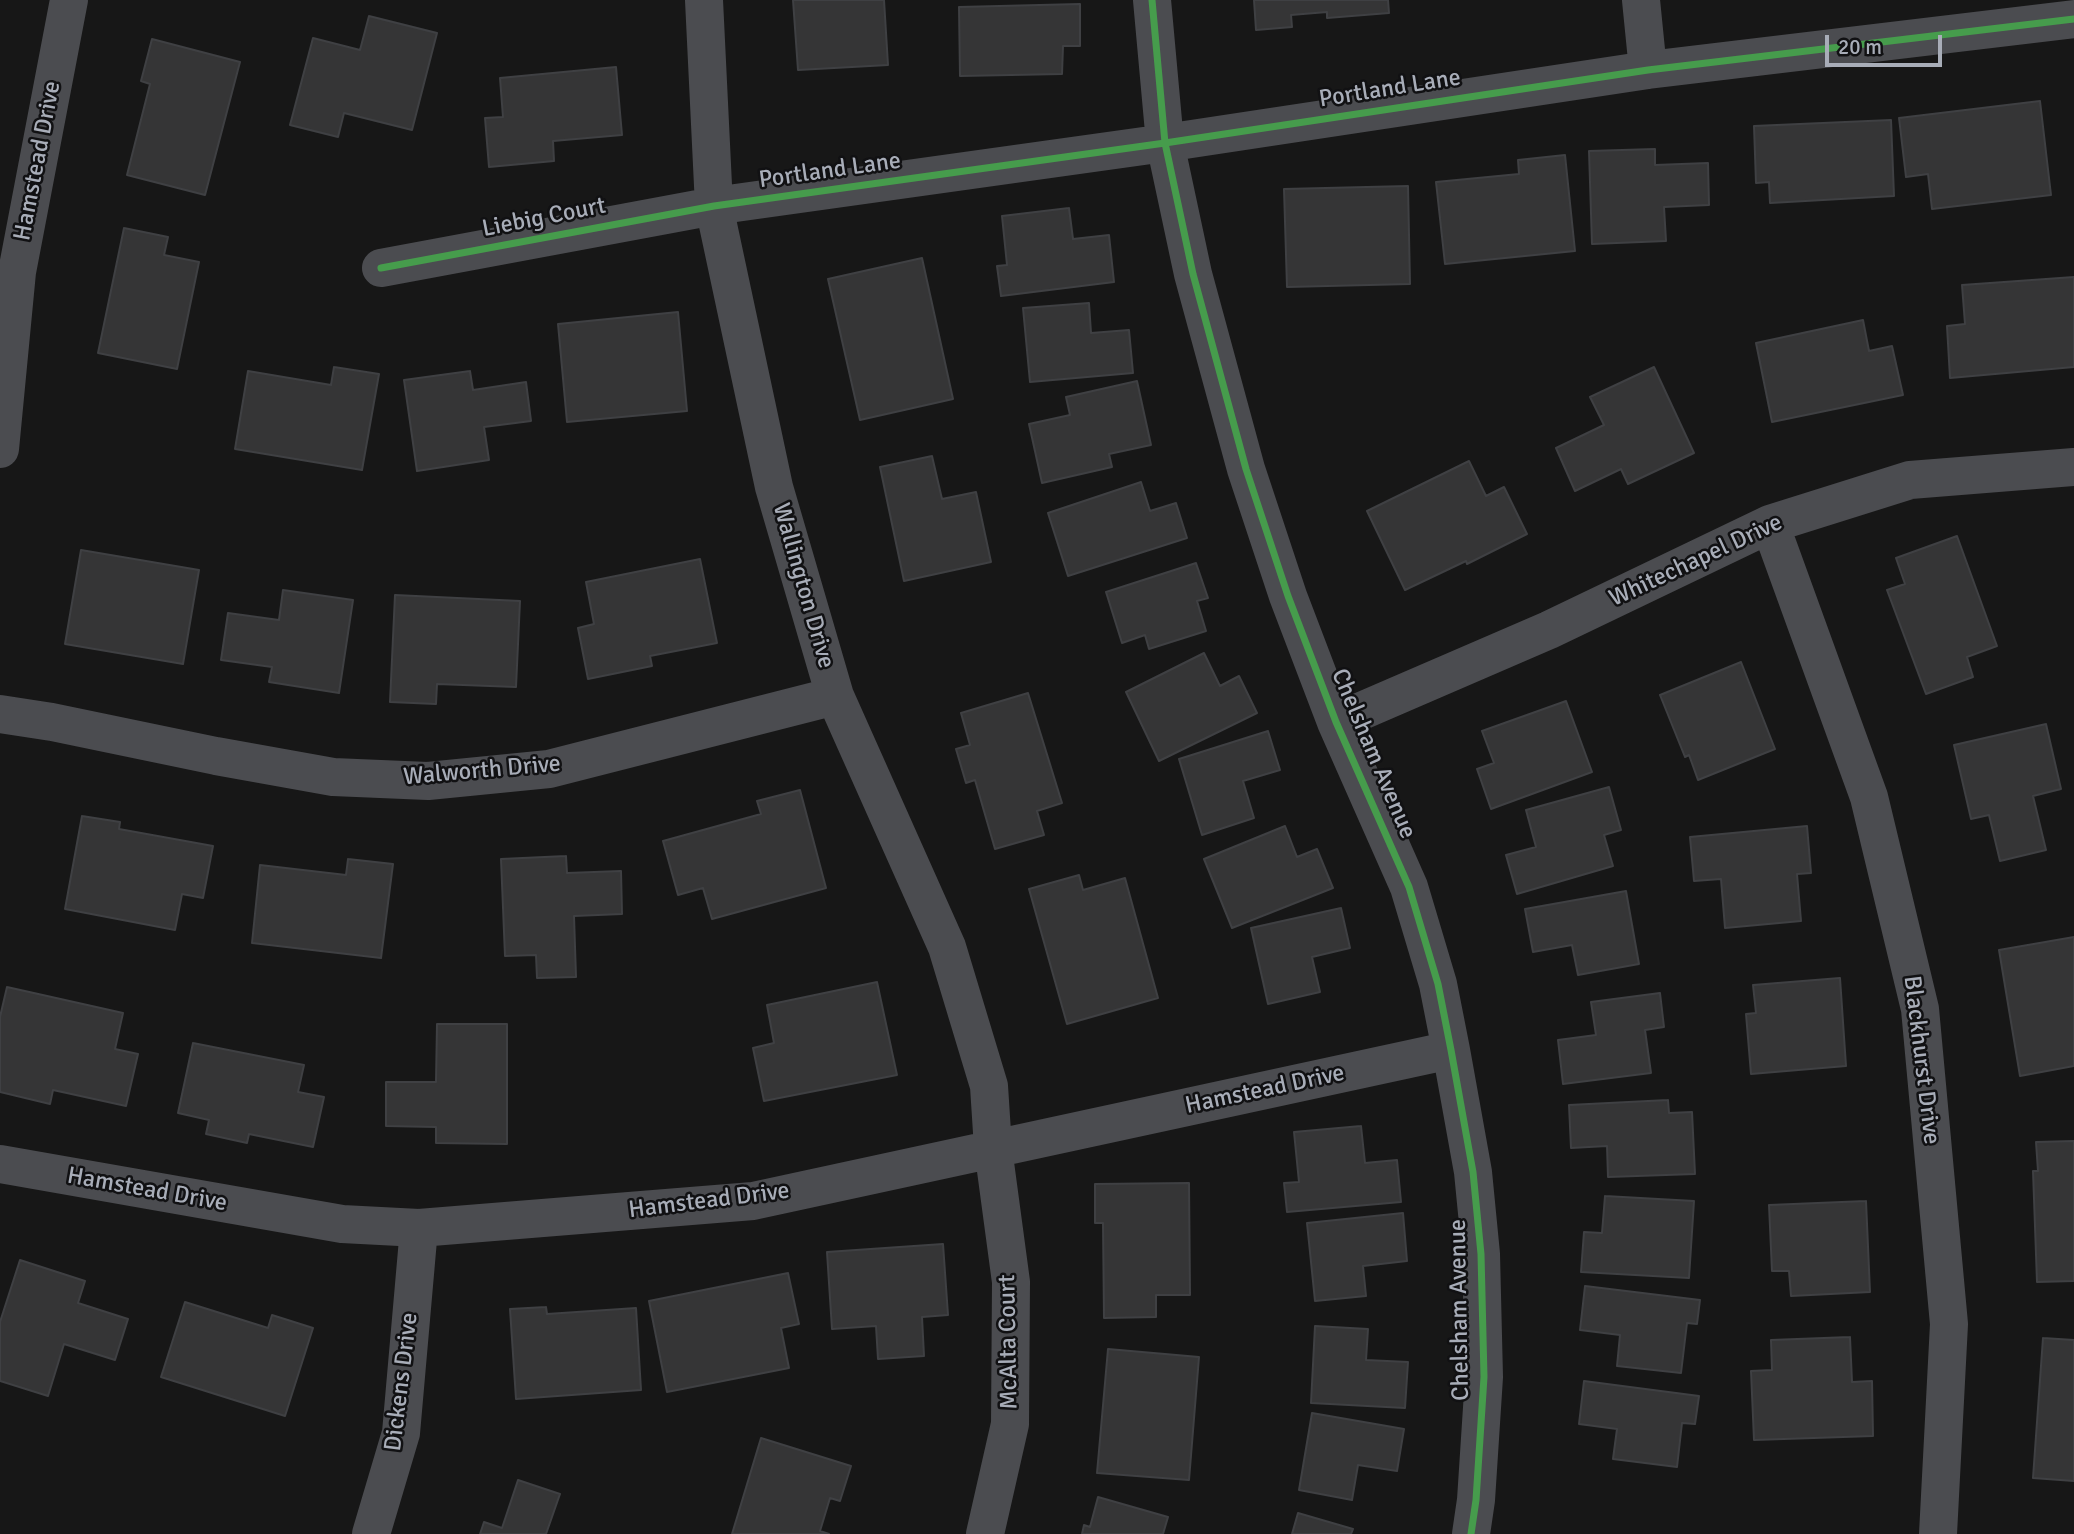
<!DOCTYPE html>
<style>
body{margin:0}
#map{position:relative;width:2074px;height:1534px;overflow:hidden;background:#171717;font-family:Signika,sans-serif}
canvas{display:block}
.scale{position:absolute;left:1825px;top:35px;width:117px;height:32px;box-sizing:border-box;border:4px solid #a8adb8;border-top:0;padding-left:9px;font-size:21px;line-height:24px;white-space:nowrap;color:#a8adb8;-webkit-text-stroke:5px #111113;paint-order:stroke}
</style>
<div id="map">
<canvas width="2074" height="1534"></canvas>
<div class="scale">20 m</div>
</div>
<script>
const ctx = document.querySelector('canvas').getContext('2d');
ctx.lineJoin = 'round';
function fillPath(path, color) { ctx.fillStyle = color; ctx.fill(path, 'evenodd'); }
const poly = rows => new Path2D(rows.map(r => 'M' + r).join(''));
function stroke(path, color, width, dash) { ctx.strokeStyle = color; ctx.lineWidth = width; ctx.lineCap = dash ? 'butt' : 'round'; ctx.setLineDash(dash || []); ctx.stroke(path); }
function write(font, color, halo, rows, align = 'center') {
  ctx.font = font + ' Signika,sans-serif'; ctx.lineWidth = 5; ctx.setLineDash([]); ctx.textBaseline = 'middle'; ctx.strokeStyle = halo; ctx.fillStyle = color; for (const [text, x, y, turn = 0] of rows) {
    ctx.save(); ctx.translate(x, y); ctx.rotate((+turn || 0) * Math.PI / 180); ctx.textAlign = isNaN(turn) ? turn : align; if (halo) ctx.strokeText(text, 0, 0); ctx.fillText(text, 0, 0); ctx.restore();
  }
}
const building = poly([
 [793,0,884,0,888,65,798,70,793,0],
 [1254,0,1388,0,1389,13,1327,18,1327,12,1291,15,1292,27,1256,30,1254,0],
 [1080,4,1080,46,1063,46,1062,74,960,76,959,7,1080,4],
 [369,16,437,33,412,130,344,113,338,137,290,125,313,38,360,50,369,16],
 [152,39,240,62,205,195,127,175,150,84,141,81,152,39],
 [616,67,622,135,553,141,554,161,489,167,485,118,503,117,500,78,616,67],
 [2040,101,2051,195,1932,209,1928,174,1906,177,1899,118,2040,101],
 [1891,120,1894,196,1770,203,1769,182,1756,183,1754,126,1891,120],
 [1655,149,1655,165,1708,163,1709,205,1664,207,1666,241,1592,244,1589,151,1655,149],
 [1565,155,1575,251,1445,264,1436,182,1519,174,1518,160,1565,155],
 [1408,186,1410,284,1287,287,1284,189,1408,186],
 [1069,208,1073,239,1109,235,1114,282,1001,296,997,266,1007,265,1002,216,1069,208],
 [124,228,168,237,164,255,199,262,177,369,98,353,124,228],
 [922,258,953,399,860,420,828,279,922,258],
 [2074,277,2074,367,1950,378,1947,326,1965,324,1962,285,2074,277],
 [1089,303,1091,333,1129,330,1133,373,1030,382,1023,308,1089,303],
 [678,312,687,411,567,422,558,324,678,312],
 [1863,320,1869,351,1892,346,1903,395,1772,422,1756,343,1863,320],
 [334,367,379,374,362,470,235,449,248,371,331,385,334,367],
 [1654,367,1694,453,1628,484,1621,469,1575,491,1556,448,1604,425,1590,397,1654,367],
 [470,371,473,390,526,382,531,421,484,427,489,460,417,471,404,380,470,371],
 [1137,381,1151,445,1109,454,1112,467,1042,483,1029,424,1070,415,1066,397,1137,381],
 [932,456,942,499,976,492,991,562,904,581,880,467,932,456],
 [1469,461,1486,496,1504,487,1527,534,1467,564,1466,561,1405,590,1367,511,1469,461],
 [1141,482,1150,511,1176,503,1187,538,1068,576,1048,513,1141,482],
 [1957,536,1997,646,1967,657,1973,677,1926,694,1887,590,1905,584,1896,558,1957,536],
 [81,550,199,570,183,664,65,644,81,550],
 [700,559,717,643,650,656,652,666,588,679,578,628,594,624,586,582,700,559],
 [1196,563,1208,598,1197,601,1206,631,1149,649,1145,635,1122,643,1106,592,1196,563],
 [283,590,353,600,339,693,269,682,272,667,221,660,228,613,279,620,283,590],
 [395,595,520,601,516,687,437,684,436,704,390,702,395,595],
 [1204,653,1220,686,1239,676,1257,713,1159,761,1126,692,1204,653],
 [1741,662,1775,749,1698,780,1689,755,1685,757,1660,695,1741,662],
 [1028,693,1062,803,1037,811,1044,835,995,849,975,780,966,783,956,749,970,745,961,713,1028,693],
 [1566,701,1592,772,1491,809,1477,769,1494,763,1482,731,1566,701],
 [2046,724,2061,789,2033,796,2046,850,2000,861,1989,815,1971,819,1954,745,2046,724],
 [1268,731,1280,770,1243,781,1254,818,1202,835,1179,759,1268,731],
 [1609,787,1621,830,1604,835,1613,866,1517,894,1506,855,1536,847,1526,810,1609,787],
 [800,790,826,888,712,919,703,888,678,895,663,841,761,814,757,801,800,790],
 [82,816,120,822,119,829,213,846,203,898,182,894,175,930,65,909,82,816],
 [1285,826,1297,857,1317,849,1333,888,1232,928,1204,859,1285,826],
 [1807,826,1811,873,1797,874,1801,921,1725,928,1721,879,1694,881,1690,837,1807,826],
 [566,856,567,873,621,871,622,914,574,916,576,977,537,978,536,955,505,956,501,859,566,856],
 [348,859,393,864,381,958,252,943,260,865,346,875,348,859],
 [1079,875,1083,890,1125,878,1158,998,1067,1024,1029,889,1079,875],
 [1626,891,1639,964,1578,975,1572,945,1533,952,1525,909,1626,891],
 [1341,908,1350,948,1312,957,1320,992,1268,1004,1251,928,1341,908],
 [2074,937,2074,1066,2020,1076,1999,950,2074,937],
 [1840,978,1846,1066,1751,1074,1746,1014,1756,1013,1753,985,1840,978],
 [877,982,897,1075,764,1101,753,1048,774,1043,767,1005,877,982],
 [7,987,123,1013,115,1049,138,1054,126,1106,53,1090,50,1104,0,1092,0,1017,7,987],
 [1660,993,1664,1027,1645,1030,1651,1073,1563,1084,1558,1040,1596,1035,1591,1002,1660,993],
 [437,1024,507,1024,507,1144,436,1143,436,1127,386,1126,386,1082,436,1082,437,1024],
 [193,1043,304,1065,298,1092,324,1097,313,1147,249,1134,247,1143,206,1134,209,1120,178,1113,193,1043],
 [1668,1100,1669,1113,1692,1112,1695,1174,1608,1177,1607,1146,1571,1148,1569,1105,1668,1100],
 [1361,1126,1365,1163,1397,1160,1401,1202,1287,1212,1284,1183,1299,1182,1294,1132,1361,1126],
 [2074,1141,2074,1281,2037,1282,2033,1171,2038,1171,2036,1142,2074,1141],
 [1189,1183,1190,1295,1156,1295,1156,1317,1104,1318,1103,1223,1095,1223,1095,1184,1189,1183],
 [1605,1196,1694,1201,1689,1278,1581,1272,1584,1232,1602,1233,1605,1196],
 [1866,1201,1870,1292,1791,1296,1789,1271,1772,1271,1769,1205,1866,1201],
 [1403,1213,1407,1261,1363,1266,1366,1296,1315,1301,1307,1223,1403,1213],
 [943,1244,948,1315,922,1317,924,1356,878,1359,876,1326,832,1329,827,1252,943,1244],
 [20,1260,85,1281,78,1303,128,1319,115,1360,64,1344,48,1396,0,1381,0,1322,20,1260],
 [788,1273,799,1324,781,1328,789,1368,667,1392,649,1301,788,1273],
 [1585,1286,1700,1300,1697,1324,1687,1323,1681,1373,1617,1366,1620,1335,1580,1330,1585,1286],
 [185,1302,268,1328,272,1315,313,1328,285,1416,161,1377,185,1302],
 [546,1307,547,1314,636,1308,641,1390,516,1399,510,1309,546,1307],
 [1315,1326,1368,1329,1366,1360,1408,1362,1405,1408,1311,1403,1315,1326],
 [1850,1337,1852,1382,1872,1381,1873,1436,1754,1440,1751,1371,1772,1370,1771,1340,1850,1337],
 [2043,1338,2074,1340,2074,1481,2033,1478,2043,1338],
 [1108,1349,1199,1357,1189,1480,1097,1473,1108,1349],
 [1584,1381,1699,1396,1695,1424,1682,1423,1677,1467,1613,1459,1617,1429,1579,1424,1584,1381],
 [1312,1413,1404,1429,1397,1471,1358,1465,1352,1500,1299,1490,1312,1413],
 [761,1438,851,1466,840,1501,830,1498,820,1531,829,1534,732,1534,761,1438],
 [518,1480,560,1494,546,1534,480,1534,484,1522,502,1528,518,1480],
 [1098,1497,1168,1517,1163,1534,1082,1534,1084,1525,1090,1527,1098,1497],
 [1298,1513,1353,1529,1351,1534,1292,1534,1298,1513]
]);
fillPath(building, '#353536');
stroke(building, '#3f4043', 2);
stroke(poly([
 [704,0,714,206,774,487,835,696,947,947,989,1086,993,1148,1011,1282,1010,1424,985,1534],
 [1152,0,1165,143,1193,274,1246,469,1288,596,1336,722,1409,887,1438,984,1451,1050,1473,1172,1481,1254,1484,1377,1476,1500,1471,1534],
 [1641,0,1648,70],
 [381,268,714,206,1165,143,1648,70,2074,19],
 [0,449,17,272,69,0],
 [1770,524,1869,797,1920,1009,1949,1324,1938,1534],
 [0,714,52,722,216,756,333,777,428,781,549,769,835,696],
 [1336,722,1549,630,1770,524,1910,480,2074,467],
 [0,1164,342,1224,419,1228,753,1201,1451,1050],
 [371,1534,401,1433,419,1228]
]), '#4b4c50', 38);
stroke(poly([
 [1152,0,1165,143,1193,274,1246,469,1288,596,1336,722,1409,887,1438,984,1451,1050,1473,1172,1481,1254,1484,1377,1476,1500,1471,1534],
 [381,268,714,206,1165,143,1648,70,2074,19]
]), '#469c4c', 7);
write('24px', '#a8adb8', '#111113', [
 ["Portland Lane",1390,89,-9],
 ["Hamstead Drive",38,161,-79],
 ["Portland Lane",830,171,-8],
 ["Liebig Court",544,218,-11],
 ["Whitechapel Drive",1696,561,-25],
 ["Wallington Drive",803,586,74],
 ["Chelsham Avenue",1373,754,67],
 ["Walworth Drive",482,771,-5],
 ["Blackhurst Drive",1921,1060,83],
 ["Hamstead Drive",1265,1090,-12],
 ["Hamstead Drive",147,1190,10],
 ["Hamstead Drive",709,1201,-7],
 ["Chelsham Avenue",1460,1310,-91],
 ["McAlta Court",1009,1342,-91],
 ["Dickens Drive",402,1382,-83]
]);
</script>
